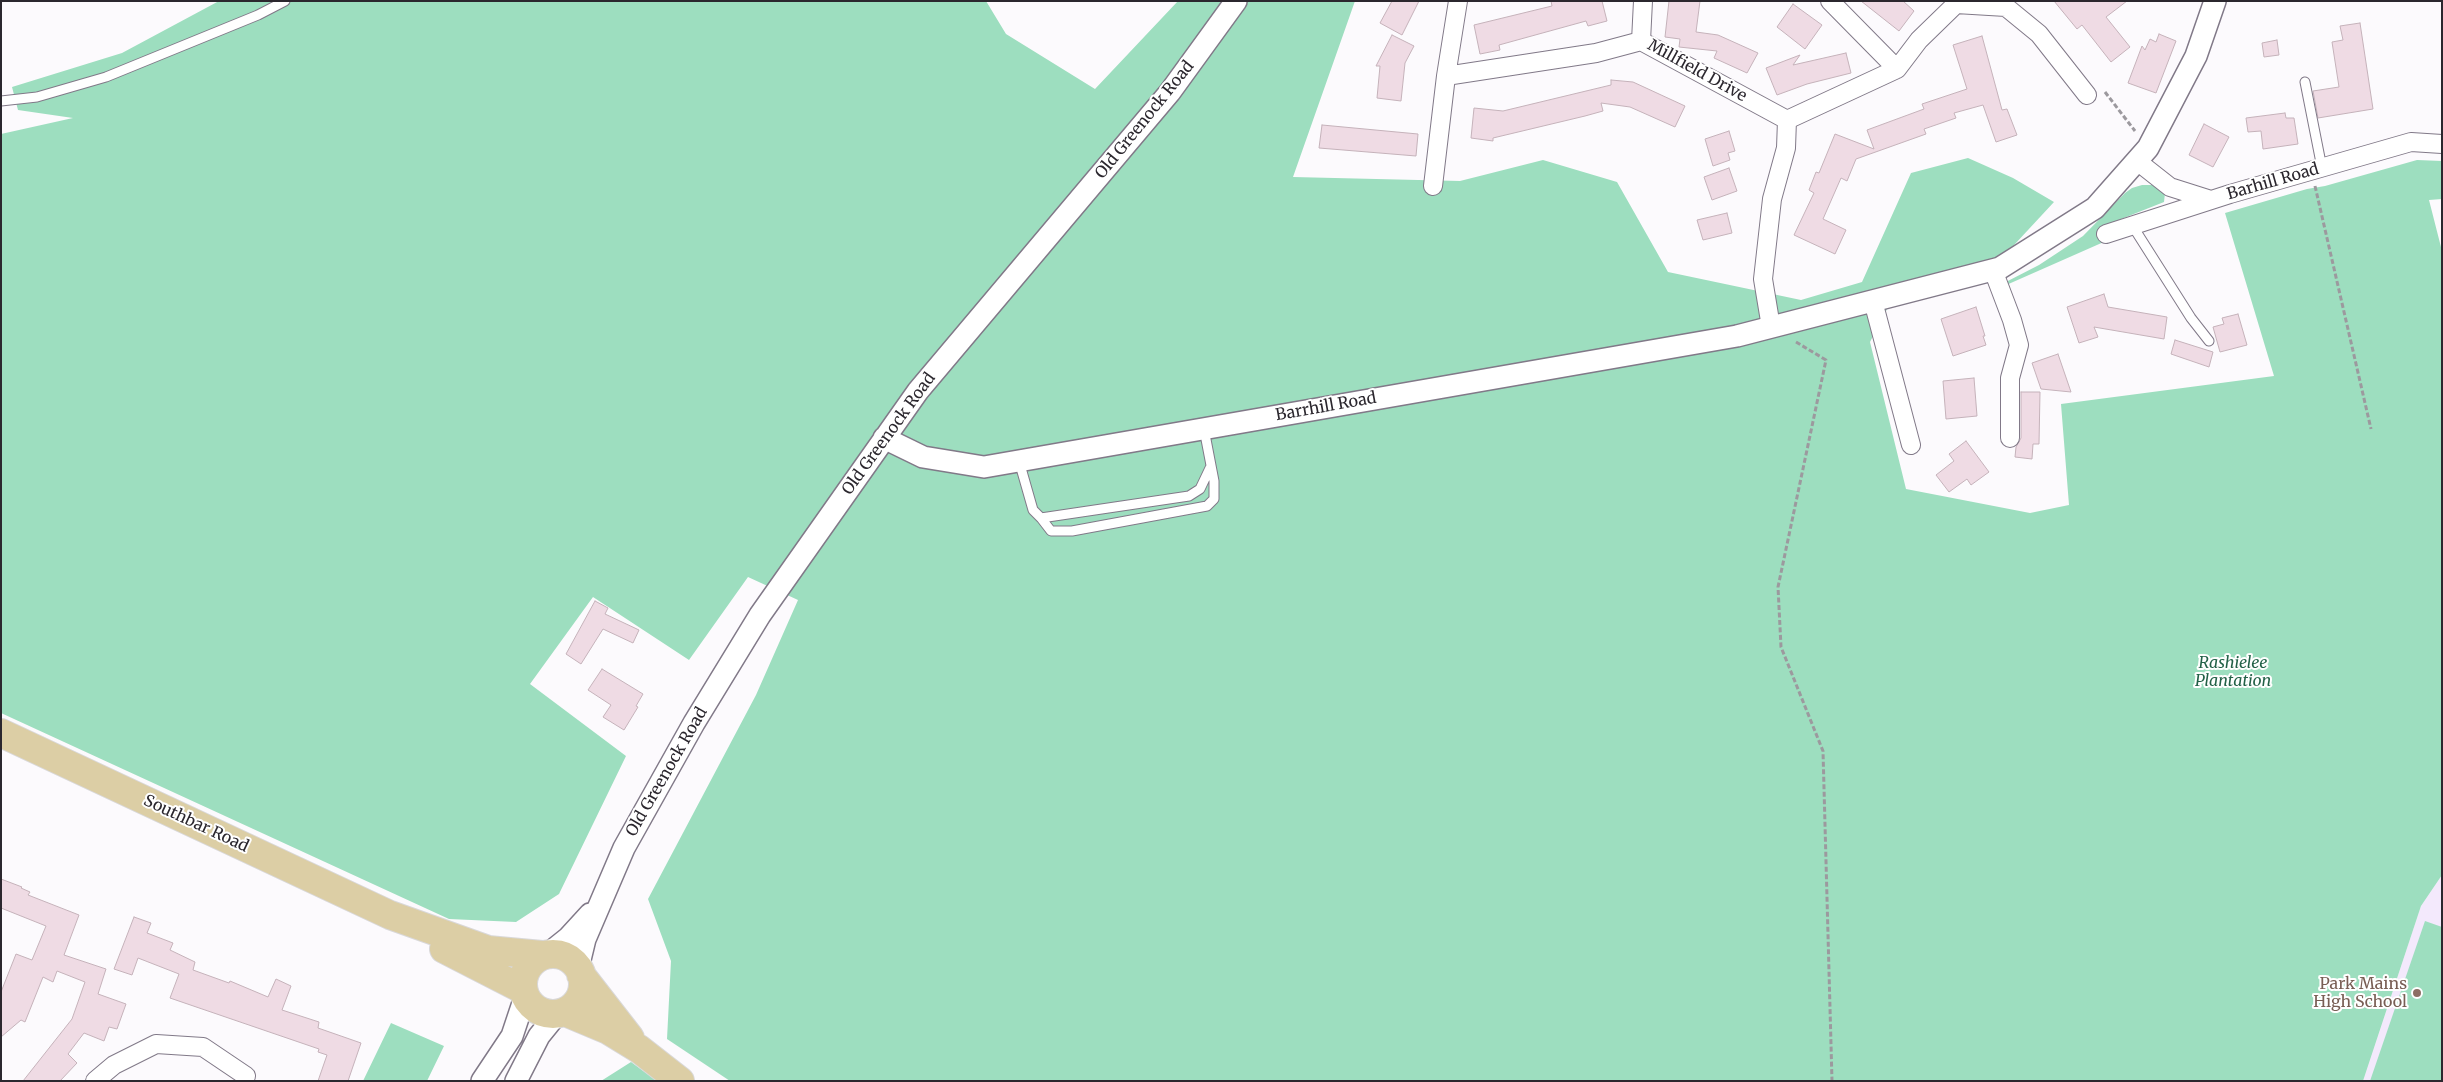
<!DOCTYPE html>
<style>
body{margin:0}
#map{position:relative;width:2443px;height:1082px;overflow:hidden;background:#fcfafd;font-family:Merriweather,serif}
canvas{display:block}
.frame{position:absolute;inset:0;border:2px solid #2b272e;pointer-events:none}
</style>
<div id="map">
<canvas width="2443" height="1082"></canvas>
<div class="frame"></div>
</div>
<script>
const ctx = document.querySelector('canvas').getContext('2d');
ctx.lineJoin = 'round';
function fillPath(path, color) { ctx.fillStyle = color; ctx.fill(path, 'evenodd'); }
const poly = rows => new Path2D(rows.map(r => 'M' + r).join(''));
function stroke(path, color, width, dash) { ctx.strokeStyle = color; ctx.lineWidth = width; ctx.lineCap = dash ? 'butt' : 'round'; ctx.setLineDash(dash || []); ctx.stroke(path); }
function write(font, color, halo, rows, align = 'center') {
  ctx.font = font + ' Merriweather,serif'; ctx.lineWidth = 4; ctx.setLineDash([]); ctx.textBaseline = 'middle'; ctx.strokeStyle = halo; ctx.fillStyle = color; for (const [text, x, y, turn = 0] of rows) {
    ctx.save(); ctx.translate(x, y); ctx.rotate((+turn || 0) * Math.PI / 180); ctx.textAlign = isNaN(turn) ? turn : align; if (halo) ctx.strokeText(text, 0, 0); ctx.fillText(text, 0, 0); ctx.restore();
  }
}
fillPath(poly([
 [2442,875,2442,1081,2363,1081,2421,906]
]), '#f3e9fc');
fillPath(poly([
 [219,1,986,1,1006,34,1095,89,1178,1,1355,1,1293,177,1460,181,1543,160,1617,182,1668,272,1801,300,1862,282,1911,173,1968,158,2013,178,2054,202,2002,258,1899,286,1870,342,1906,489,2030,513,2069,505,2061,404,2274,376,2225,213,2307,189,2325,186,2417,160,2442,161,2442,199,2429,200,2442,251,2442,875,2421,906,2363,1081,730,1081,667,1039,671,961,648,899,756,695,798,600,748,577,689,660,593,597,530,684,626,756,559,894,516,922,449,919,1,713,1,134,73,118,18,110,12,87,122,53],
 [2142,185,2152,185,2161,189,2165,193,2164,202,2101,227,2106,241,2004,286,2002,284,2039,265,2083,236,2125,193,2132,188],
 [2425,921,2442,927,2442,1081,2370,1081],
 [391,1023,444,1046,427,1081,363,1081],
 [631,1062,657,1081,601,1081]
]), '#9ddebf');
const building = poly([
 [1392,1,1419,1,1402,35,1380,23,1392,1],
 [1551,1,1602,1,1607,21,1588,26,1586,21,1499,45,1500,50,1480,54,1474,25,1552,6,1551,1],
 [1669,1,1700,1,1696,32,1718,35,1758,53,1747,73,1714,58,1717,51,1679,47,1680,39,1665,37,1669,1],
 [1861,1,1903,1,1914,11,1899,31,1861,1],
 [2054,1,2127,1,2106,17,2130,47,2111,62,2082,25,2077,29,2054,1],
 [1793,4,1822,25,1805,49,1777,27,1793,4],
 [2360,23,2373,109,2318,118,2313,91,2339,87,2332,42,2343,40,2340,26,2360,23],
 [2159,34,2176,41,2156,93,2128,83,2142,46,2145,50,2150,39,2156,42,2159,34],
 [1392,35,1414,46,1405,63,1401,101,1377,98,1380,66,1376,66,1392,35],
 [1982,36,2002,110,2007,109,2017,135,1996,142,1983,105,1954,113,1956,118,1924,129,1926,134,1856,159,1847,181,1841,178,1823,219,1846,230,1835,254,1794,235,1814,193,1809,190,1816,172,1819,173,1835,134,1874,149,1867,130,1924,109,1922,104,1967,89,1953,45,1982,36],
 [2277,40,2279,55,2264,57,2262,43,2277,40],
 [1846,53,1851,73,1807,84,1777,95,1766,68,1800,55,1793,65,1846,53],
 [1611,80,1633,82,1685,106,1675,127,1630,107,1601,103,1603,111,1585,116,1493,138,1493,141,1471,138,1474,108,1503,111,1611,85,1611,80],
 [2285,113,2286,118,2294,118,2298,144,2263,149,2261,131,2248,132,2246,118,2285,113],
 [2204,124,2229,137,2213,167,2189,155,2204,124],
 [1322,125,1418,134,1416,156,1319,148,1322,125],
 [1729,131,1735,151,1728,153,1730,160,1713,166,1705,139,1729,131],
 [1729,168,1737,191,1712,200,1704,177,1729,168],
 [1727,213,1732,233,1703,240,1697,220,1727,213],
 [2104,294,2108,307,2167,317,2164,339,2094,327,2098,337,2079,343,2067,307,2104,294],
 [1976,307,1985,336,1983,336,1986,345,1953,356,1941,319,1976,307],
 [2238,314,2247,345,2220,352,2213,327,2224,324,2222,318,2238,314],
 [2175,340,2213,352,2209,367,2171,354,2175,340],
 [2058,354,2071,392,2041,389,2032,363,2058,354],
 [1974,378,1977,416,1946,419,1943,381,1974,378],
 [2021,392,2040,392,2039,444,2033,444,2032,459,2015,457,2016,447,2021,438,2021,392],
 [1966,441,1989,472,1971,485,1967,479,1949,492,1936,475,1954,461,1949,454,1966,441],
 [595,601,608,608,605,614,639,630,633,643,603,629,581,664,566,654,595,601],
 [602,669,643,694,636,706,638,707,624,730,603,717,611,705,588,690,602,669],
 [1,879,22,887,21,888,30,892,28,895,79,915,64,955,106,969,98,994,126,1004,117,1029,109,1027,104,1041,84,1033,68,1054,77,1063,60,1081,23,1081,72,1019,85,982,57,971,53,982,43,977,25,1022,21,1020,1,1037,1,992,16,954,32,960,46,926,1,908,1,879],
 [134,917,151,923,147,933,173,943,170,950,195,962,193,970,229,983,230,981,268,997,276,979,291,986,282,1010,319,1022,318,1028,361,1043,348,1081,318,1081,327,1055,318,1052,319,1049,170,998,179,974,138,958,132,975,114,969,134,917]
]);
fillPath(building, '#efdbe4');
stroke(building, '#c5b2ba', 1);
const service = poly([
 [2305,82,2322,168],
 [1,101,37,97,106,77,258,15,285,1],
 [2132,225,2191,318,2209,341],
 [1204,429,1214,481,1214,499,1207,506,1072,531,1051,531,1041,518,1189,496,1200,489,1210,468],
 [1019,461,1033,510,1041,518]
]);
const minor = poly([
 [1830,1,1897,69],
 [1641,41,1643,1],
 [1446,76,1458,1],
 [1787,120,1897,69,1919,40,1956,4,2006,7,2039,34,2087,95],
 [2137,161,2170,187,2211,200],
 [1433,186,1446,76,1596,53,1641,41,1787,120],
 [2106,234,2230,194,2411,142,2442,144],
 [1993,270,2012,320,2019,345,2010,378,2010,438],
 [1873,301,1911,445],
 [1771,327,1763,279,1772,199,1786,148,1787,120],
 [95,1081,114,1065,156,1044,203,1047,246,1076]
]);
const tertiary = poly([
 [884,438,923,457,984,467,1737,336,2000,268,2095,208,2148,148,2196,56,2215,1],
 [548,954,568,938,590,914],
 [578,968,585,939,624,848,694,723,760,615,918,391,1170,92,1236,1],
 [482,1081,512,1036,525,997],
 [516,1081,539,1036,556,1015]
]);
const primary = poly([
 [1,733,390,915,488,950,542,955],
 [444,949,522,989],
 '523 984a30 30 0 1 1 60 0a30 30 0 1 1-60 0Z',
 [581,975,630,1038],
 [565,1012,608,1030,639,1049,680,1081]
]);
stroke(service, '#817988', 11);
stroke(minor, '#817988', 20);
stroke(tertiary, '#817988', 24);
stroke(primary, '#d9d8d9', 30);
stroke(poly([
 [2105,92,2135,131],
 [2315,186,2371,429],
 [1796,342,1826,360,1778,587,1781,647,1823,751,1832,1081]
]), '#9c999e', 3, [5, 2.5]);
stroke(service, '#fff', 9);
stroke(minor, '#fff', 18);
stroke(tertiary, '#fff', 21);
stroke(primary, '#dccea5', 28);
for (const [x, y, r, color] of [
 [2417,993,5,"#8d6e63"]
]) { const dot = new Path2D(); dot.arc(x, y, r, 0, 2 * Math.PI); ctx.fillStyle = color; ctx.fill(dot); stroke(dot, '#fff', 2); }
write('16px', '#2b272e', '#fff', [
 ["Millfield Drive",1697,71,29],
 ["Old Greenock Road",1145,120,-51],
 ["Barhill Road",2273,182,-16],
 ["Barrhill Road",1326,407,-10],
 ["Old Greenock Road",889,434,-54],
 ["Old Greenock Road",667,772,-60],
 ["Southbar Road",196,824,25]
]);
write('italic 16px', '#226147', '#fff', [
 ["Rashielee",2233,663],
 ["Plantation",2233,681]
]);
write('16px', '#785e54', '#fff', [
 ["Park Mains",2407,984],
 ["High School",2407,1002]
], 'right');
</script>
